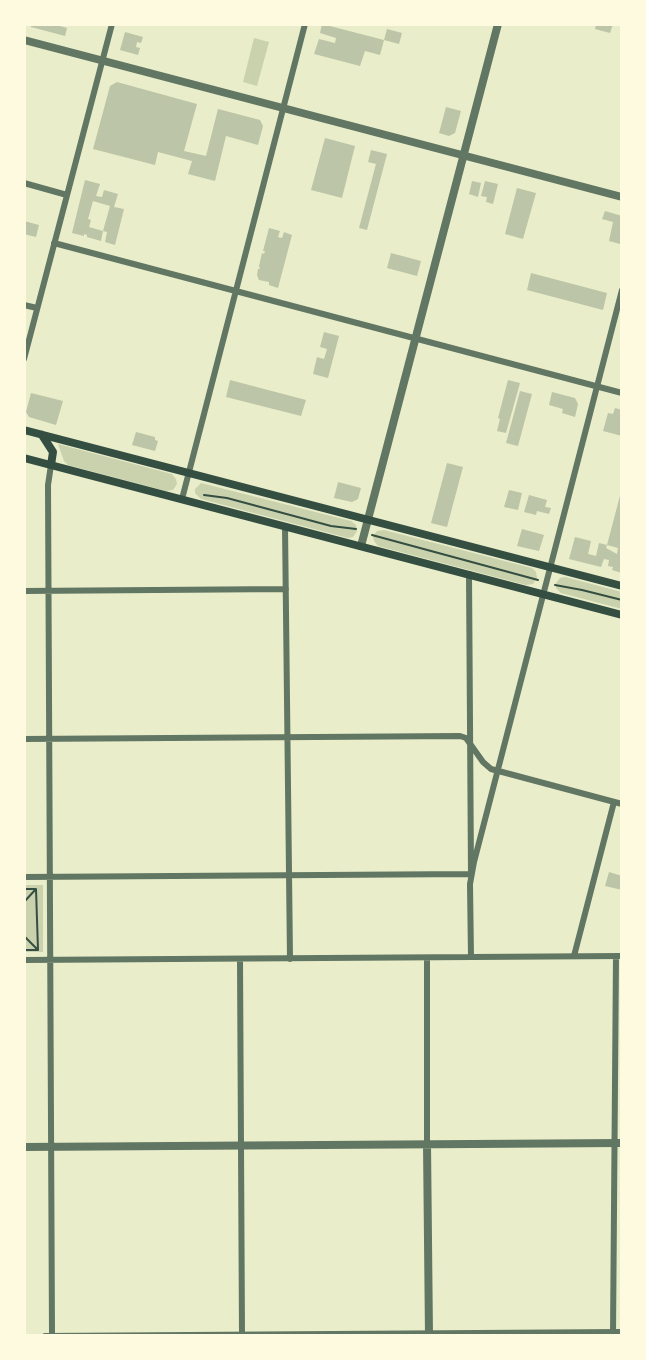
<!DOCTYPE html>
<style>
body{margin:0}
#map{position:relative;width:646px;height:1360px;overflow:hidden;background:#e9edc9;font-family:Poppins,sans-serif}
canvas{display:block}
.frame{position:absolute;inset:0;border:26px solid #fefae0;pointer-events:none}
</style>
<div id="map">
<canvas width="646" height="1360"></canvas>
<div class="frame"></div>
</div>
<script>
const ctx = document.querySelector('canvas').getContext('2d');
ctx.lineJoin = 'round';
function fillPath(path, color) { ctx.fillStyle = color; ctx.fill(path, 'evenodd'); }
const poly = rows => new Path2D(rows.map(r => 'M' + r).join(''));
function stroke(path, color, width, dash) { ctx.strokeStyle = color; ctx.lineWidth = width; ctx.lineCap = dash ? 'butt' : 'round'; ctx.setLineDash(dash || []); ctx.stroke(path); }
fillPath(poly([
 [254,38,269,42,257,86,243,82],
 [58,444,172,474,176,479,177,484,173,490,166,491,68,465,64,461],
 [201,483,351,521,356,525,357,531,353,537,348,538,201,499,195,493,195,489],
 [384,530,532,568,536,572,537,578,533,584,526,585,378,546,374,541,373,536,377,531],
 [565,577,622,592,622,609,561,593,556,588,556,583,560,578],
 [24,885,43,885,43,952,24,952]
]), '#cad2ad');
fillPath(poly([
 [31,24,60,24,60,26,67,28,65,36,31,27],
 [322,24,384,40,380,55,365,51,360,66,314,54,319,39,335,43,336,38,320,33],
 [596,24,613,24,610,33,595,29],
 [387,29,402,33,399,44,384,40],
 [125,32,143,37,141,43,137,42,136,47,140,48,138,55,120,50],
 [117,82,197,104,184,151,206,156,218,109,260,120,263,126,258,145,226,136,215,181,188,174,192,161,158,152,155,165,93,149,110,86],
 [446,107,461,111,455,133,449,136,439,133],
 [325,138,355,146,342,198,311,190],
 [371,150,387,154,367,230,359,228,376,164,368,162],
 [85,180,100,184,96,196,102,197,104,190,118,194,114,207,124,209,115,245,105,242,107,232,103,231,110,206,93,201,88,219,91,220,89,227,103,231,101,241,87,237,87,235,84,234,84,236,72,233],
 [472,181,481,183,478,197,469,194],
 [485,181,498,184,493,204,486,202,487,197,481,196],
 [517,188,536,193,523,239,505,234],
 [605,211,622,216,622,235,620,244,609,241,613,222,602,219],
 [24,221,39,225,36,237,24,234],
 [269,228,280,231,278,237,282,238,284,232,292,235,278,288,269,285,269,282,259,280,257,275,258,269,260,269,259,266,262,253,264,254,265,251,263,251],
 [391,253,421,261,417,276,387,268],
 [531,273,607,293,603,310,527,290],
 [324,332,339,336,328,378,313,374,317,357,324,359,327,349,320,347],
 [230,380,306,400,301,416,226,397],
 [508,380,520,383,506,433,497,431,500,419,498,418],
 [520,391,532,394,518,446,506,443],
 [552,392,575,398,578,404,575,417,562,413,563,409,549,405],
 [31,393,63,401,56,425,29,417,26,412],
 [615,408,622,410,622,436,603,431,608,413,613,414],
 [136,432,155,437,155,440,158,441,155,451,132,445],
 [447,463,463,467,447,527,431,523],
 [338,482,361,488,358,499,352,502,334,498],
 [509,490,522,493,518,510,504,507],
 [621,492,622,573,612,570,613,567,608,566,609,560,604,559,601,567,569,559,575,537,591,541,588,554,596,556,599,543,607,545,606,548,617,554,618,548,607,545],
 [529,495,547,500,545,507,551,508,549,514,537,511,536,515,524,512],
 [522,529,544,535,539,551,517,546],
 [609,872,622,876,622,890,605,886]
]), '#bcc5a7');
stroke(poly([
 [204,495,227,498,331,526,356,529],
 [372,535,538,580],
 [555,585,582,590,622,600],
 [24,889,36,889,38,950],
 [24,902,36,889],
 [24,936,38,950],
 [24,950,38,950]
]), '#344e41', 2);
stroke(poly([
 [24,183,67,195],
 [54,243,622,393],
 [24,305,37,308],
 [24,359,112,24],
 [51,465,48,485,52,1336],
 [182,499,305,24],
 [285,526,290,959],
 [24,591,286,589],
 [24,739,460,736,466,738,483,762,491,769,622,804],
 [24,877,471,874,469,574],
 [574,956,614,802],
 [471,957,470,884,474,862,622,290],
 [427,958,427,1144],
 [240,959,242,1335],
 [24,960,622,956],
 [613,1335,616,956],
 [45,1336,622,1332]
]), '#617663', 6);
stroke(poly([
 [24,40,622,197],
 [361,546,498,24],
 [427,1144,429,1336],
 [24,1147,622,1143]
]), '#617663', 8);
stroke(poly([
 [24,430,622,586],
 [42,435,53,452,51,465],
 [24,458,622,615]
]), '#344e41', 8);
</script>
